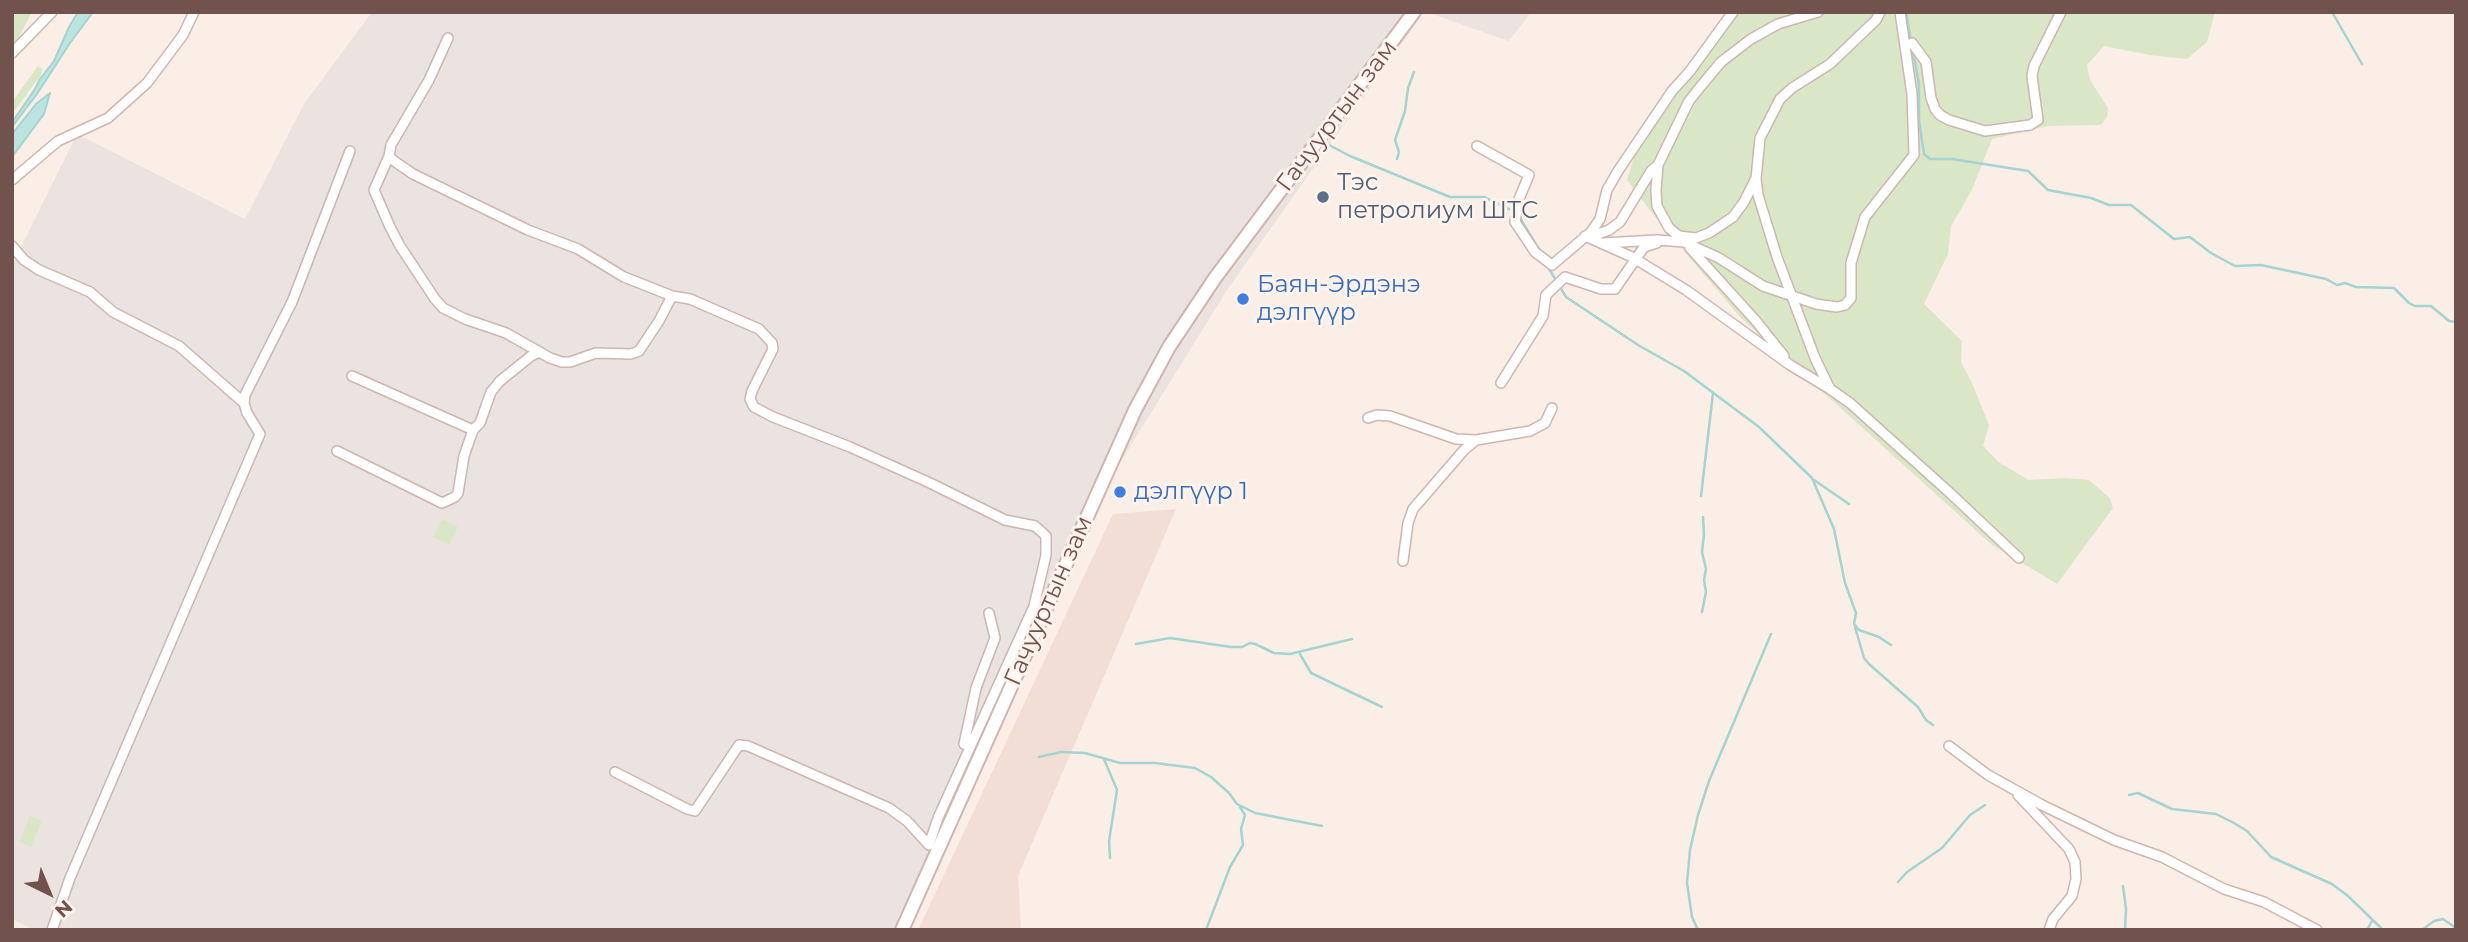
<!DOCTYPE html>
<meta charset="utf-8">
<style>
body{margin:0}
#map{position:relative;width:2468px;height:942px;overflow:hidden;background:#fbeee6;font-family:Montserrat,sans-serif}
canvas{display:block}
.frame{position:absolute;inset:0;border:14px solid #72524d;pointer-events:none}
.north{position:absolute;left:14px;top:858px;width:70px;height:70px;-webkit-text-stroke:5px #fef3ec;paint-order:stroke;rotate:137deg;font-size:19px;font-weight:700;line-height:28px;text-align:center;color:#72524d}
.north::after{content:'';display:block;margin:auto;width:24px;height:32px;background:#72524d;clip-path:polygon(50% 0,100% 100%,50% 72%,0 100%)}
</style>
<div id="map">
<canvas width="2468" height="942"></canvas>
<div class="frame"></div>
<div class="north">N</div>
</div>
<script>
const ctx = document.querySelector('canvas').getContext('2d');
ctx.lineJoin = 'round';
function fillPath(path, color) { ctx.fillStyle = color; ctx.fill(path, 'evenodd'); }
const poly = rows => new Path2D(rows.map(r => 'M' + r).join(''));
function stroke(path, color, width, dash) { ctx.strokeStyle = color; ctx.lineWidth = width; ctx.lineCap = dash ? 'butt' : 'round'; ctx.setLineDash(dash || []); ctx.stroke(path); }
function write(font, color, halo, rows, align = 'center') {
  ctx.font = font + ' Montserrat,sans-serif'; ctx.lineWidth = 6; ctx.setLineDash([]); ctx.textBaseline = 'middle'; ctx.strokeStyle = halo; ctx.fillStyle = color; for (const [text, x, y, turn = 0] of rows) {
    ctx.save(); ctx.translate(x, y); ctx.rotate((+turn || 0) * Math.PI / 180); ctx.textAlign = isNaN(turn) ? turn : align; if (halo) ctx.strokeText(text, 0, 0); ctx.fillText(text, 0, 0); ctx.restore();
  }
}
fillPath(poly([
 [1176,509,1018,876,1021,930,918,930,1113,514]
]), '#f2ded5');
fillPath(poly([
 [372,12,1424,12,1227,290,1115,471,899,930,34,930,12,919,12,265,77,134,245,219,304,104],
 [1426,12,1531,12,1509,41]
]), '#ebe3e0');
fillPath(poly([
 [12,12,32,12,12,50],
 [1735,12,2215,12,2207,42,2187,59,2150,55,2104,46,2087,65,2090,80,2108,108,2107,117,2101,125,2048,126,1992,139,1972,190,1951,226,1948,254,1924,304,1962,341,1961,362,1972,383,1989,425,1983,446,2000,463,2029,480,2064,478,2089,480,2110,498,2113,508,2057,584,1992,545,1740,317,1656,218,1627,180,1634,157,1682,79],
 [38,66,42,69,41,75,12,114,12,102],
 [442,519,458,527,449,545,433,537],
 [30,816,42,821,31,847,19,842]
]), '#dae7c6');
const water = poly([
 [78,12,93,12,70,43,37,94,12,127,13,121,35,89,40,79,54,61,69,27,78,12],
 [50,93,44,114,12,157,12,134,36,104,50,93]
]);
fillPath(water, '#bce3e0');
stroke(water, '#a3d4d0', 2);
stroke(poly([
 [1906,12,1911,42],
 [2332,12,2362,64],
 [1913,51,1919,84,1919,120,1924,154,1930,159,1952,159,2028,171,2048,190,2091,198,2109,205,2131,205,2174,239,2190,237,2211,253,2235,266,2261,265,2326,279,2337,285,2345,283,2356,287,2394,288,2409,303,2415,306,2431,306,2449,321,2456,322],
 [1327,144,1350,156,1450,197,1484,197,1513,211],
 [1397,159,1399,152,1395,140,1405,111,1408,88,1414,72],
 [1520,218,1540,251],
 [1548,267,1566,297,1638,345,1684,371,1759,427,1812,478,1834,529,1845,583,1856,613,1854,624,1859,630,1879,637,1891,645],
 [1814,480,1849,504],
 [1701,496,1713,393],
 [1702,612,1706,592,1704,580,1706,569,1702,552,1704,535,1703,517],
 [1855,627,1864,658,1869,664,1918,707,1926,720,1933,725],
 [1136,644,1170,638,1231,647,1242,647,1250,643,1255,644,1274,653,1290,654,1352,639],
 [1300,654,1311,673,1382,707],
 [1039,757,1061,752,1085,753,1120,763,1155,763,1195,768,1211,777,1229,793,1237,804,1255,813,1322,826],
 [1104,759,1117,790,1109,841,1110,858],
 [2129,795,2138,793,2172,809,2216,814,2234,823,2247,831,2271,857,2332,884,2348,896,2383,930],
 [1898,882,1907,872,1942,848,1970,815,1985,805],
 [2123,886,2126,909,2125,930],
 [1206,930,1230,867,1243,845,1241,829,1245,815,1240,807],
 [1698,930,1692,917,1687,883,1690,850,1698,815,1709,781,1771,634],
 [2367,930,2372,921],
 [2422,930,2434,921,2443,919,2456,928]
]), '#a3d4d0', 2.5);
const minor = poly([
 [1880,12,1876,20,1830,64,1792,88,1780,99,1760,138,1756,179,1758,195,1777,257,1815,358,1830,389,1850,403,1950,493,2019,558],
 [448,38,429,80,391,145,389,156,394,161,413,174,528,230,578,249,624,277,672,296,690,299,759,329,772,343,773,349,752,391,750,399,754,407,773,417,850,447,930,483,1005,520,1035,526,1046,536,1046,555,1034,606,938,818,929,845,907,821,889,808,748,746,739,745,695,811,687,809,615,772],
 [1912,43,1926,62,1931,98,1935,109,1940,115,1949,120,1985,131,2030,125,2038,120,2032,76,2034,66,2061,12],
 [12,53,52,12],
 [1477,146,1529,175,1519,199,1515,222,1535,252,1552,265,1591,232,1600,219,1607,190,1618,171,1672,91,1690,71,1733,12],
 [389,156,374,190,390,227,400,246,435,299,443,308,465,319,506,333,550,358,562,362,570,362,596,353,631,354,639,351,659,321,672,296],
 [12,180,58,141,108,118,147,83,183,35,194,12],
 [1755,180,1744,202,1733,217,1709,233,1696,238,1679,236,1669,228,1657,206,1656,190,1658,165,1689,101,1701,86,1721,62,1751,39,1778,24,1818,12],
 [1585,236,1632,257,1686,290,1790,365,1830,389],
 [1590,237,1609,230,1620,222,1651,171,1658,165],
 [1603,243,1657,240,1684,242,1719,258,1763,286,1816,304,1837,307,1845,305,1851,298,1851,263,1865,217,1914,155,1912,94,1900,12],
 [12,246,24,260,39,270,90,292,113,312,179,346,244,403],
 [1690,248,1756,321,1784,356],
 [352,376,473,430,480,423,491,392,500,381,531,356,540,352],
 [1501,383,1543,316,1546,295,1565,277,1601,289,1615,289,1644,247,1657,243],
 [1368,418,1377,415,1390,416,1456,439,1476,440],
 [337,451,442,503,455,497,458,493,464,456,473,430],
 [1403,561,1408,523,1413,509,1464,450,1476,440,1530,431,1545,423,1552,408],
 [964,744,976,688,995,638,989,613],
 [1949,746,1988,775,2042,805,2114,840,2162,857,2224,889,2264,902,2317,930],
 [2018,795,2069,849,2075,862,2076,879,2072,896,2053,919,2049,930],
 [52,930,70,878,260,434,247,413,244,403,245,395,292,302,350,151]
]);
const secondary = poly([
 [902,930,1135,410,1169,347,1215,278,1414,12]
]);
stroke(minor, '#cdb6b0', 12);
stroke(secondary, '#d0b5ae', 16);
stroke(minor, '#fff', 9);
stroke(secondary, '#fff', 12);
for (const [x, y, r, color] of [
 [1323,197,7,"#5c6f8a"],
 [1243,299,7,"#3f7fe0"],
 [1120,492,7,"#3f7fe0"]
]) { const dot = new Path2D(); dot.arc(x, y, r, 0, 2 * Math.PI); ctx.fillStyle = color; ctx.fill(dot); stroke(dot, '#fef3ec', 2.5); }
write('24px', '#72524d', '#fef3ec', [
 ["Гачууртын зам",1337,116,-53],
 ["Гачууртын зам",1049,601,-66]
]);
write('24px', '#4e5e75', '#fef3ec', [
 ["Тэс",1337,183],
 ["петролиум ШТС",1337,211]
], 'left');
write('24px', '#366cbe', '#fef3ec', [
 ["Баян-Эрдэнэ",1257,285],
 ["дэлгүүр",1257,313],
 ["дэлгүүр 1",1134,492]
], 'left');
</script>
